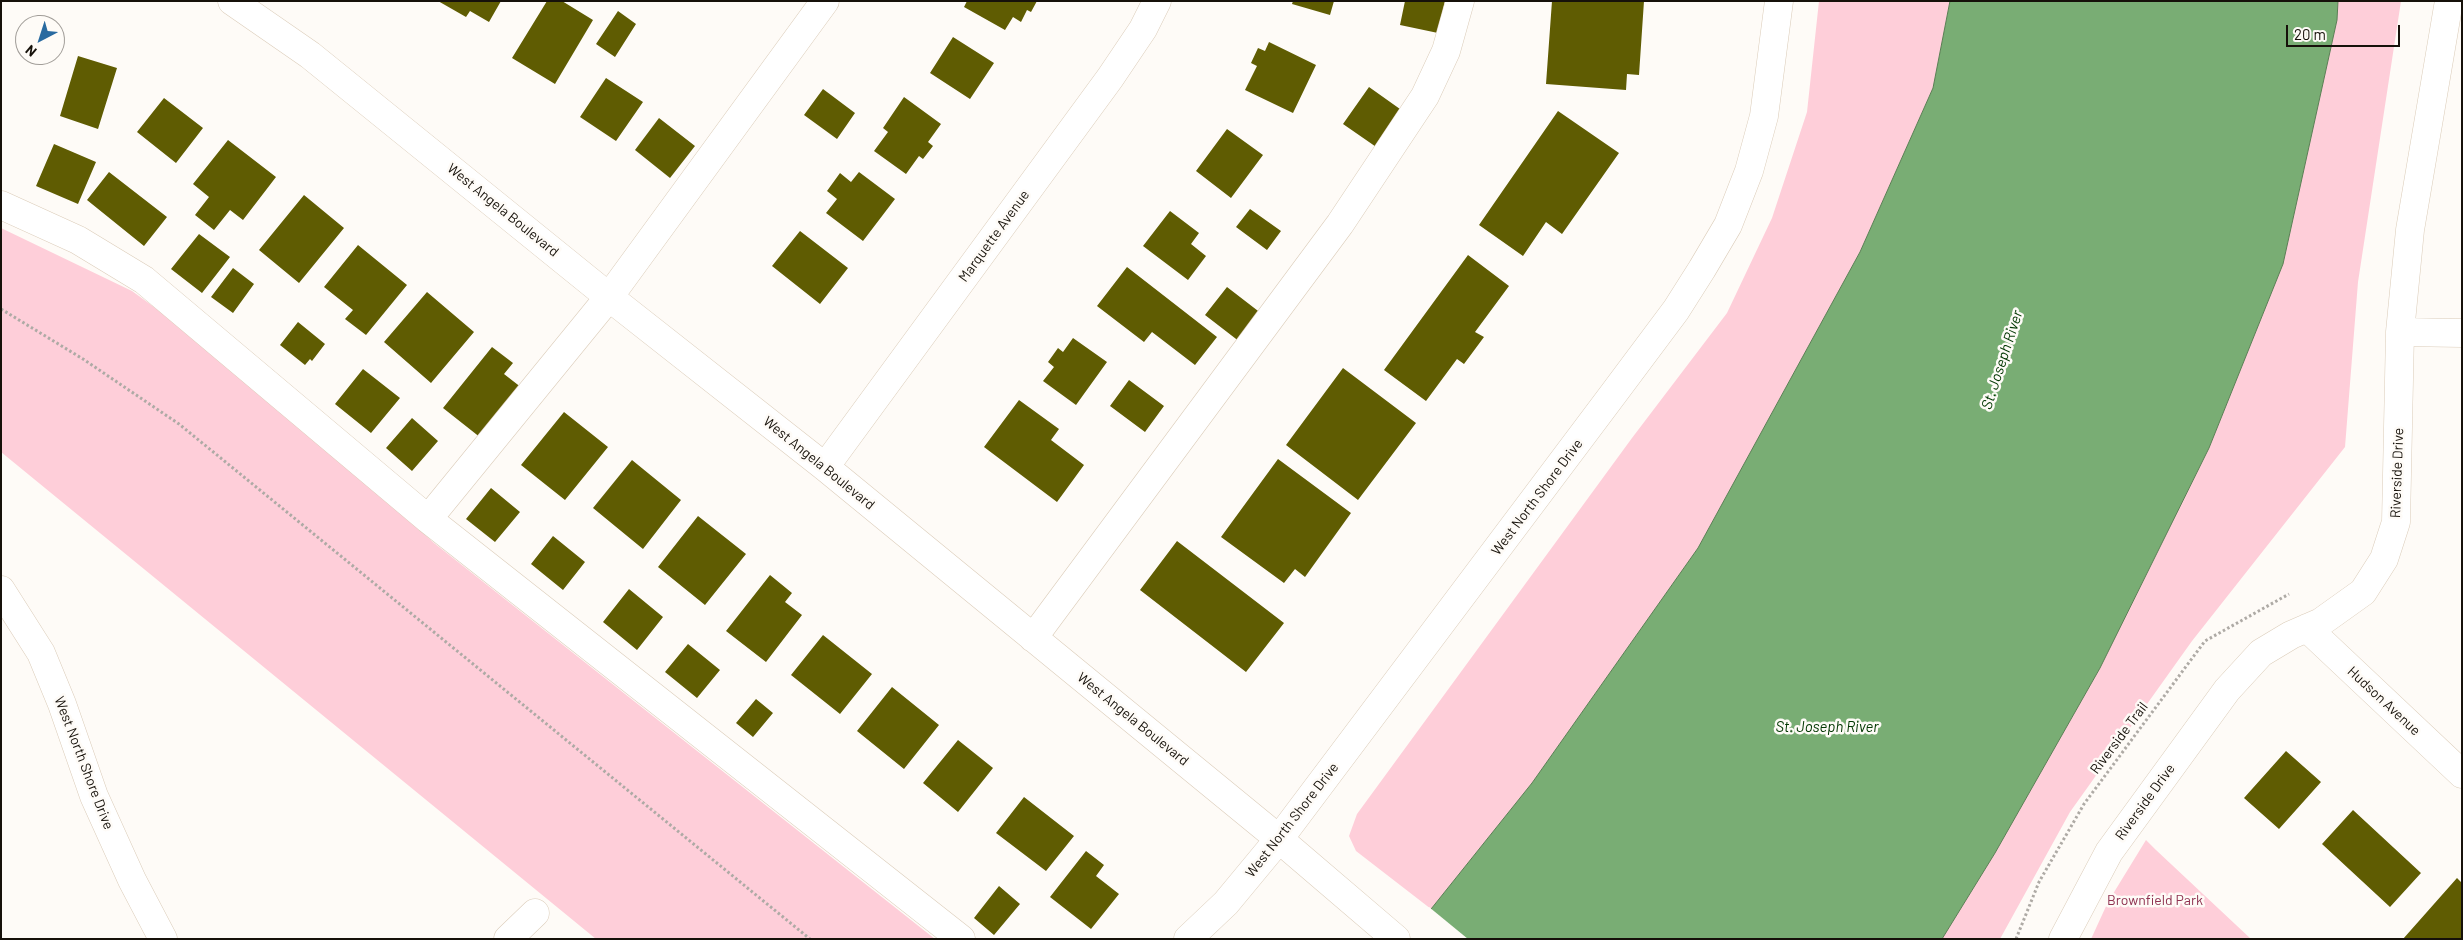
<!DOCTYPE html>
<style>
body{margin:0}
#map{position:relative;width:2463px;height:940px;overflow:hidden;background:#fefbf7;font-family:Barlow,sans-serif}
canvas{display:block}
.frame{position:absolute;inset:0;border:2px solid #16110a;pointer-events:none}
.north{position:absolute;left:15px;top:15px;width:50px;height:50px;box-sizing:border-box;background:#fefbf7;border:1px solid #a19d98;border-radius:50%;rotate:220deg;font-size:14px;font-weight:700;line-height:20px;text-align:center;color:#16110a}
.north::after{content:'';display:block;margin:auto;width:18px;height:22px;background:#296aa0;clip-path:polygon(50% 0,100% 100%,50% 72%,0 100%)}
.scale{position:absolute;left:2286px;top:25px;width:114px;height:22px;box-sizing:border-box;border:2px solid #16110a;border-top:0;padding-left:6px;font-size:15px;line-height:18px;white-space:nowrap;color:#16110a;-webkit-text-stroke:4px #fefbf7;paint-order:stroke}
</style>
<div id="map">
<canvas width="2463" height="940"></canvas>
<div class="frame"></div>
<div class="north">N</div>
<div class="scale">20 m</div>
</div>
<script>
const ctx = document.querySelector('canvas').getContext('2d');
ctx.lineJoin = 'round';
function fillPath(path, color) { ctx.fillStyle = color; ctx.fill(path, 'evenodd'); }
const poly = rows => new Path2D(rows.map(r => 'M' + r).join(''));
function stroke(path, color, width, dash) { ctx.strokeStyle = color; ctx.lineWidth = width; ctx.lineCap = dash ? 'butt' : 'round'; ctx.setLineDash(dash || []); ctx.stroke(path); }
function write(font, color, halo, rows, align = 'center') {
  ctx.font = font + ' Barlow,sans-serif'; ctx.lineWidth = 5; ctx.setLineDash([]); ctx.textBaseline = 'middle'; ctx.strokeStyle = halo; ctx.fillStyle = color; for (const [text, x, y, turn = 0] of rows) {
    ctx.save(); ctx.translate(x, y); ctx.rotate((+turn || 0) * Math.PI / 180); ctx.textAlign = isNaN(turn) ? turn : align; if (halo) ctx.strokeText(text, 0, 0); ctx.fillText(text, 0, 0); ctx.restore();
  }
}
fillPath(poly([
 [1819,1,1950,1,1933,88,1860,252,1698,548,1532,783,1431,909,1356,851,1349,836,1357,814,1632,438,1727,313,1772,218,1807,112],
 [2338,1,2401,1,2358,282,2345,447,2192,641,2070,812,2000,939,1942,939,1995,853,2100,668,2209,448,2283,264,2337,20],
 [1,228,132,291,198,339,318,437,434,543,935,939,596,939,1,452],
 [2146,840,2156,850,2251,939,2091,939,2108,902]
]), '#feced9');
const water = poly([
 [1950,1,2338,1,2337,20,2283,264,2209,448,2100,668,1995,853,1942,939,1407,939,1532,783,1698,548,1860,252,1933,88,1950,1]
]);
fillPath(water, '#79ad74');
stroke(water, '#5b7e54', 1);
fillPath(poly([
 [1429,907,1468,939,1405,939]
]), '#fefbf7');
fillPath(poly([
 [438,1,501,1,489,22,470,11,466,17],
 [547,1,562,1,593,20,555,84,512,58],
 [967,1,1037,1,1031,12,1027,10,1021,22,1013,17,1005,30,964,7],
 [1293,1,1334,1,1330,15,1292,4],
 [1405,1,1445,1,1438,33,1400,25],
 [1552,1,1644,1,1639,75,1627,74,1626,90,1546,84],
 [618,11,636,24,615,57,596,44],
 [953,37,994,63,970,99,930,73],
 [1269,42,1316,65,1293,113,1245,90,1257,66,1251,63,1258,48,1265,51],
 [78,56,117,68,98,129,60,116],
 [606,78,643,102,616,141,580,117],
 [1369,87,1407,114,1382,151,1343,124],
 [823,89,855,113,837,139,804,115],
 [904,97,941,124,928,142,933,146,923,159,919,156,906,174,874,151,888,132,883,128],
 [164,98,203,128,176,163,137,132],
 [1558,111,1619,153,1562,234,1546,222,1523,256,1479,225],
 [659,118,695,146,670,178,635,150],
 [1227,129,1263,155,1231,198,1196,171],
 [228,140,276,177,243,220,230,210,214,230,195,215,209,197,193,184],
 [54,144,96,162,78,204,36,186],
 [109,172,167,217,144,246,87,200],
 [859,172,895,199,863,241,826,213,837,199,827,191,840,173,851,182],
 [304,195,344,228,299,283,259,250],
 [1250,209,1281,231,1267,250,1236,227],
 [1170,211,1199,233,1191,244,1206,256,1188,280,1143,246],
 [800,231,848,268,820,304,772,266],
 [199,234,230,257,202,293,171,269],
 [358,245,407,285,366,335,345,319,353,310,324,287],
 [1468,255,1509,286,1475,332,1484,337,1464,364,1457,359,1426,401,1384,370],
 [1127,267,1217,337,1195,365,1152,332,1144,342,1097,306],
 [233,268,254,284,233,313,211,297],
 [1227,287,1262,314,1240,342,1205,315],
 [427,292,474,332,431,383,384,342],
 [298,322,325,344,312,361,310,359,305,365,280,345],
 [1073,338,1107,362,1076,405,1043,381,1054,367,1048,362,1058,348,1063,352],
 [492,347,513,363,504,374,522,388,481,438,443,408],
 [1343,368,1416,423,1358,500,1286,445],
 [363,369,400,398,371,433,335,404],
 [1129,380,1164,406,1145,432,1110,406],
 [1019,400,1059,429,1051,440,1084,465,1057,502,984,447],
 [564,412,608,447,565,500,521,465],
 [412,418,438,441,412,471,386,448],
 [1278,459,1351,513,1305,577,1295,569,1284,583,1221,537],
 [632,460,681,500,643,549,593,508],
 [491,488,520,512,495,542,466,519],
 [698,516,746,554,705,605,658,567],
 [553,536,585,562,563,590,531,564],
 [1177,541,1284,623,1246,672,1140,590],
 [770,575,792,593,785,602,802,615,766,662,726,631],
 [629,589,663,617,637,650,603,622],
 [823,635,872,674,840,714,791,675],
 [688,644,720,670,697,698,665,672],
 [892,687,939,725,904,769,857,731],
 [756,699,773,713,753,737,736,723],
 [958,740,993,768,958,812,923,783],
 [2286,751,2321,782,2279,829,2244,798],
 [1024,797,1074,836,1046,871,996,833],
 [2353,810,2421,873,2390,907,2322,844],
 [1086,851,1104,865,1096,876,1119,894,1091,929,1050,897],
 [2457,878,2462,883,2462,939,2403,939],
 [999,886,1020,904,994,935,974,918]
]), '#5f5c02');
const minor = poly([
 [232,1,310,55,609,297,825,467,1279,839,1396,939],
 [1,205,78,240,144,280,428,519,961,939],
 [2400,332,2462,333],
 [825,467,1110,78,1143,29,1157,1],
 [428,519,609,297,825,1],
 [1,590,41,653,62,704,94,796,132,880,163,939],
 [2307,628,2462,774],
 [1033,638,1340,224,1425,96,1446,51,1460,1],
 [508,939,535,913],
 [1188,939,1226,903,1279,839,1614,393,1676,310,1702,269,1728,225,1749,171,1764,116,1779,1],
 [2063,939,2109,852,2227,690,2261,653,2291,635,2321,622,2363,592,2384,559,2396,522,2400,332,2410,230,2449,1]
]);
stroke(minor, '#dbccb9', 29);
stroke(poly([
 [1,309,83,359,179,424,810,939],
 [2016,939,2039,882,2084,804,2205,641,2289,594]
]), '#aeaaa5', 3, [2.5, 2.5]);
stroke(minor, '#fff', 28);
write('14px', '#16110a', '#fefbf7', [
 ["West Angela Boulevard",503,210,39],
 ["Marquette Avenue",994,236,-54],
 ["West Angela Boulevard",819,463,39],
 ["Riverside Drive",2397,473,-88],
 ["West North Shore Drive",1537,497,-53],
 ["Hudson Avenue",2384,701,43],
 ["West Angela Boulevard",1133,719,39],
 ["Riverside Trail",2119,738,-53],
 ["West North Shore Drive",84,763,69],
 ["Riverside Drive",2145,802,-54],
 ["West North Shore Drive",1292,820,-52]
]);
write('14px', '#8e3150', '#fefbf7', [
 ["Brownfield Park",2155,900]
]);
write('italic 15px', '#003700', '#fefbf7', [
 ["St. Joseph River",2002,360,-72],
 ["St. Joseph River",1827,727]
]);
</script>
